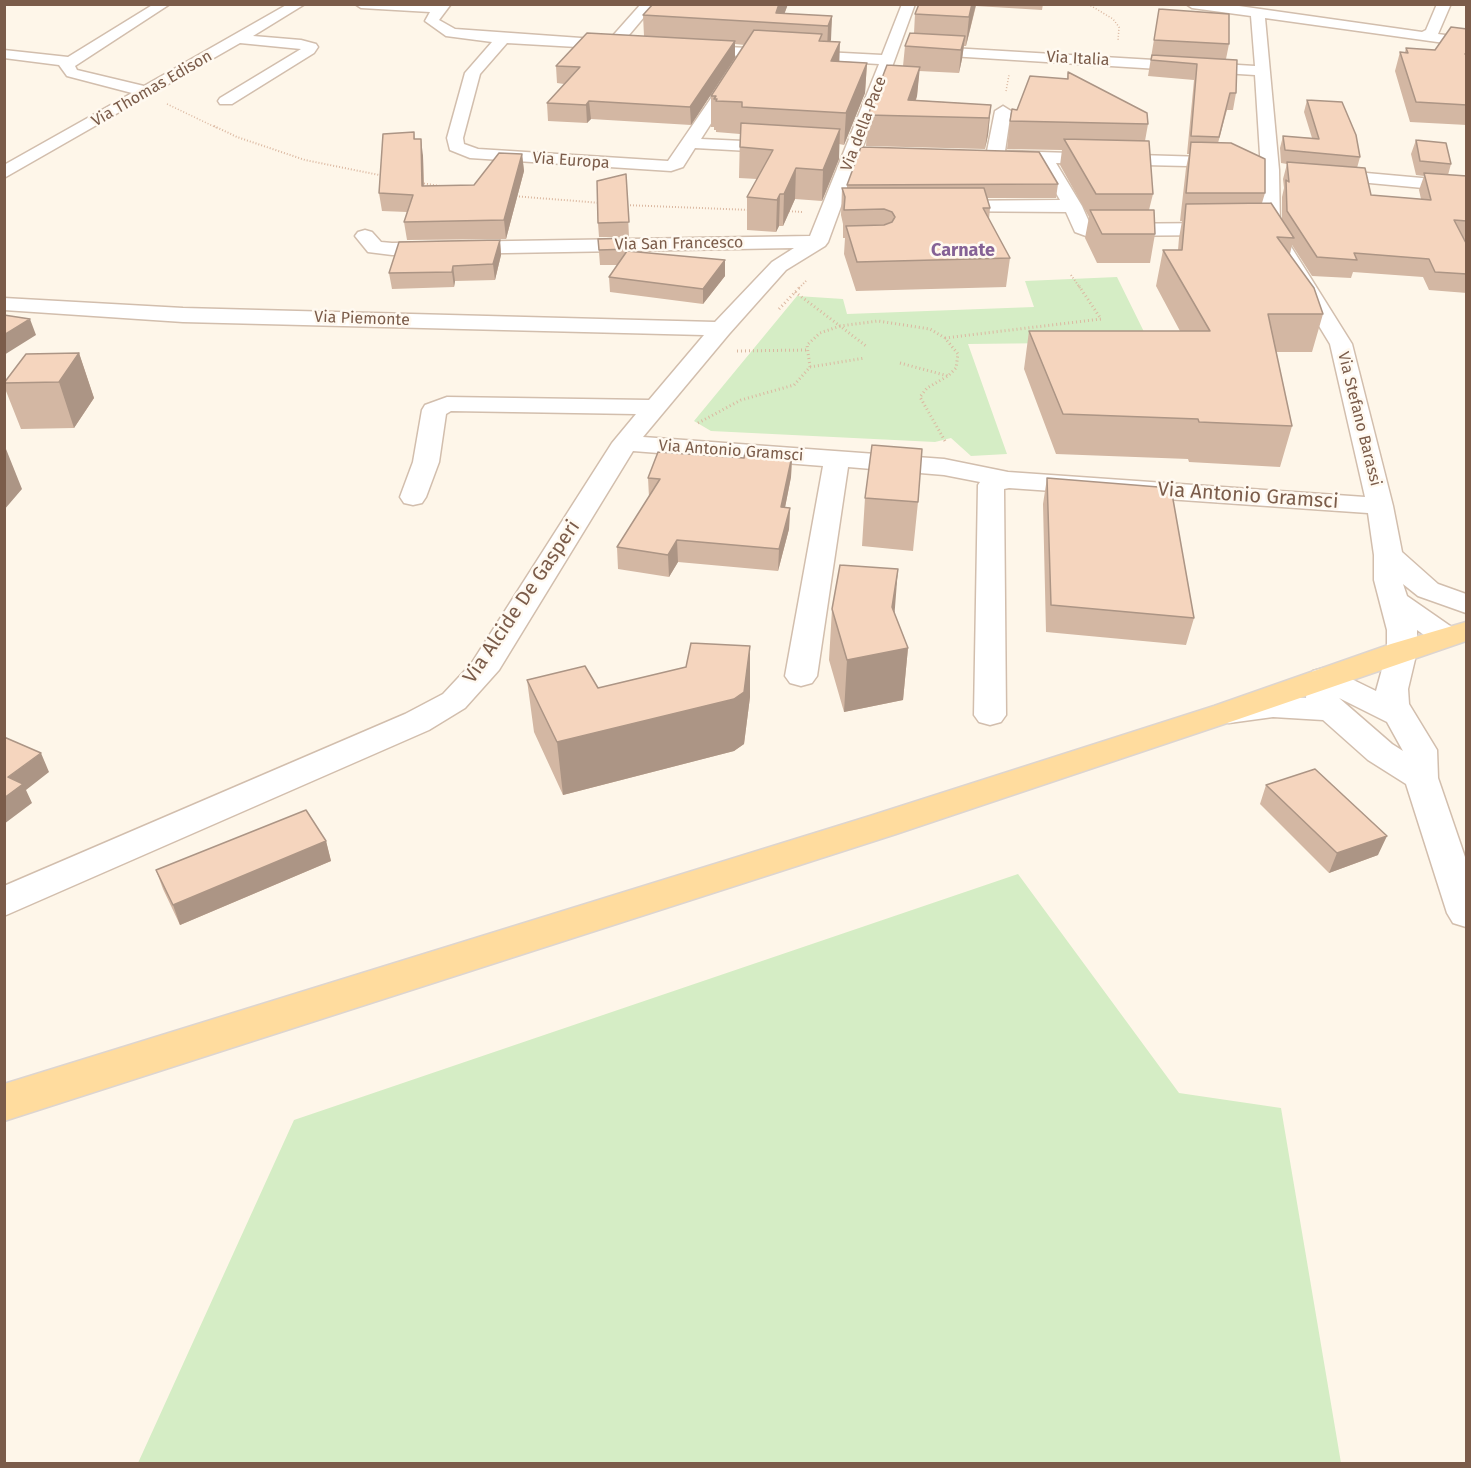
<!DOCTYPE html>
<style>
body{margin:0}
#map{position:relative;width:1471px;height:1468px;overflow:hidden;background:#fef6e9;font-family:"Fira Sans",sans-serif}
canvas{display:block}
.frame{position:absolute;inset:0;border:6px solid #7b5c4a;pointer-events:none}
</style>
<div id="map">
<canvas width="1471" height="1468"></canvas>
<div class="frame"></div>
</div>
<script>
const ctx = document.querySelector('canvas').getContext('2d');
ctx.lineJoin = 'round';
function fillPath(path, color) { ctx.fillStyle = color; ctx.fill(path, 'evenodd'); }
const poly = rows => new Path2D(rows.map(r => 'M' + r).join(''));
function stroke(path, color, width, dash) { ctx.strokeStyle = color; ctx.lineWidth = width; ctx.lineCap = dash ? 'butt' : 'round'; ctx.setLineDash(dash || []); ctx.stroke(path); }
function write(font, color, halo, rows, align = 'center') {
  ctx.font = font + ' "Fira Sans",sans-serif'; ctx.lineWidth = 5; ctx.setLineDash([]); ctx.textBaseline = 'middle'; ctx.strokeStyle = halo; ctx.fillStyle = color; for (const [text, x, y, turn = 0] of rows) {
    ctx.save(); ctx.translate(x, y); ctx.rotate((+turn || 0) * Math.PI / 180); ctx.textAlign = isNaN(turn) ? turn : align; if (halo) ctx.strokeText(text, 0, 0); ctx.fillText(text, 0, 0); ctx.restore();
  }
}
fillPath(poly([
 [1117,277,1149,342,968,344,1007,454,971,456,951,438,935,442,711,431,694,421,797,296,843,299,847,314,1034,307,1025,281],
 [1018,874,1179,1093,1281,1108,1341,1463,138,1463,294,1120]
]), '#d5edc5');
const minor = poly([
 [154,4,170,4,75,66,77,70,144,86,288,4,305,4,253,36,301,40,316,44,318,47,314,53,232,104,220,104,218,101,220,98,301,49,240,43,4,178,4,165,132,93,67,76,59,65,4,58,4,50,68,57,154,4],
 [355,4,451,4,439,20,455,29,609,40,641,4,655,4,624,41,630,45,628,48,612,49,507,43,480,74,463,138,464,144,478,149,668,161,731,69,736,67,744,72,701,139,785,143,791,144,794,148,791,152,785,153,695,148,683,167,671,171,470,158,450,150,447,138,465,73,492,42,446,36,425,21,430,12,361,8,355,4],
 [902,4,915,4,828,242,825,246,786,270,729,334,643,437,944,459,1008,472,1365,497,1330,344,1260,229,1261,170,1255,75,918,54,911,50,918,46,1255,66,1251,16,1192,8,1186,4,1225,4,1422,32,1426,30,1437,4,1450,6,1438,34,1466,38,1466,46,1265,18,1279,170,1280,229,1352,344,1393,506,1402,552,1438,584,1466,594,1466,613,1418,596,1403,584,1407,596,1456,630,1460,636,1456,642,1445,645,1434,642,1417,630,1417,651,1408,689,1409,704,1437,750,1438,778,1466,860,1466,927,1453,923,1447,913,1406,784,1368,760,1323,720,1273,717,1229,723,1218,720,1213,713,1218,706,1229,703,1273,697,1306,698,1308,678,1313,671,1324,668,1335,671,1376,691,1387,651,1387,630,1374,580,1374,555,1368,513,1009,488,1004,489,1006,715,1001,722,990,725,979,722,974,715,978,485,980,482,944,475,848,467,817,676,812,683,801,686,790,683,785,676,823,466,633,451,499,670,465,708,429,730,4,916,4,886,405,714,443,694,471,664,612,443,636,414,451,411,446,414,439,462,426,497,422,503,413,505,404,503,400,497,413,462,422,410,425,405,447,397,649,400,704,335,183,322,4,310,4,298,183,308,715,322,772,262,794,248,392,255,368,252,355,236,358,232,365,230,372,232,381,242,392,243,810,236,879,64,689,53,682,49,689,45,882,55,902,4],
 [1339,698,1387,722,1403,751,1392,744,1339,698],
 [1003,106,1011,111,1005,151,1238,158,1241,162,1238,166,1232,167,1056,163,1082,206,1090,224,1224,223,1231,225,1234,229,1231,233,1224,235,1086,236,1075,232,1066,212,938,211,936,207,938,203,945,201,1060,200,1038,162,995,161,989,160,986,156,995,111,1003,106],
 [1322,169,1466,182,1466,192,1316,178,1313,174,1316,170,1322,169]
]);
const major = poly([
 [1466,622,1466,641,1236,720,896,834,4,1121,4,1084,870,816,1214,706,1391,644,1466,622]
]);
stroke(minor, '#d2bead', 3);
stroke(major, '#ddd5d0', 3);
stroke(poly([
 [1088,4,1113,19,1119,27,1118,41],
 [1006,91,1009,75],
 [167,104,217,128]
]), '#dbb8a1', 1.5, [1, 2]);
stroke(poly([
 [214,126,237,137,305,160,384,176],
 [421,183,440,186],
 [513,196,601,203],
 [624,205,751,210],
 [786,211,802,212],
 [1071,275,1080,288],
 [799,288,807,280]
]), '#dbb8a1', 2, [1, 2]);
stroke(poly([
 [795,292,840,326,878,321,930,329,945,338,958,354,956,368,948,376,927,388,920,397,945,441],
 [779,309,801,286],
 [945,338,1101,319,1079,286],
 [737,351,807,350],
 [900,363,948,376],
 [810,367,865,358],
 [698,423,741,400,794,385,810,367,807,345,820,333,840,326,866,346]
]), '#dbb8a1', 3, [1, 3]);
fillPath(minor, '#fff');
fillPath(major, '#ffdc9e');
fillPath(poly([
 [500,4,531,4,530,6,500,6],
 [788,4,784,14,832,16,830,42,839,61,867,63,865,93,844,145,839,144,839,159,822,201,795,199,783,226,779,226,776,232,747,230,747,197,757,179,739,178,740,134,716,132,716,130,714,130,714,127,711,127,711,96,745,45,735,44,735,58,691,125,591,119,587,123,548,121,547,103,564,84,557,83,556,66,644,36,643,15],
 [919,4,1043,4,1042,10,976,6,966,46,964,46,962,59,959,73,919,71,917,96,916,100,991,105,988,135,985,149,866,146,868,115,903,66,905,46,914,33,915,14],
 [1159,9,1229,44,1226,59,1236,93,1233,110,1227,110,1218,143,1265,193,1262,203,1282,220,1282,197,1284,188,1283,179,1287,164,1281,163,1280,148,1283,136,1312,138,1304,112,1307,100,1360,157,1357,168,1371,195,1421,199,1419,190,1424,176,1416,175,1411,154,1416,140,1451,164,1448,175,1467,176,1467,239,1463,239,1467,245,1467,293,1429,290,1423,277,1353,272,1351,278,1312,276,1292,245,1290,254,1323,314,1312,352,1276,352,1292,426,1280,467,1189,462,1188,459,1056,454,1024,369,1029,331,1180,331,1156,286,1163,250,1178,250,1179,238,1182,221,1180,221,1186,168,1189,154,1187,154,1194,80,1148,76],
 [1467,29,1467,125,1410,122,1395,71,1400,52,1405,52,1406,48,1435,50],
 [1068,72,1148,124,1145,141,1153,194,1149,210,1155,234,1150,263,1097,263,1085,238,1089,217,1060,165,1062,150,1007,149,1010,121,1017,110,1067,79],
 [414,132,415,139,423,156,424,186,474,185,522,154,524,171,506,239,407,240,404,222,407,212,382,211,379,193],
 [626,174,629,237,599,237,598,223],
 [1058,184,1056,198,987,198,990,208,989,219,1010,258,1006,287,856,291,844,254,845,238,843,238,843,224,841,215,842,188,847,188,847,185],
 [629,238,630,252,725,276,703,304,610,292,609,277,618,265,600,265,598,239],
 [500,240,501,255,495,280,455,281,454,287,392,289,389,273],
 [79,353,94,398,74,428,21,429,4,386,4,382],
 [792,456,791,477,785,507,790,508,789,529,778,571,678,562,669,577,618,569,617,547,649,497,648,478,744,458],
 [1047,478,1194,618,1186,645,1046,632,1043,504],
 [865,498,918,502,913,551,862,546],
 [832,609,894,613,908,648,903,700,844,712,829,660],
 [750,646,750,697,744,744,734,751,563,795,534,732,527,680,598,688,686,667],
 [1266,785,1378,855,1329,873,1260,804],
 [326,841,331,861,180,925,163,889,156,870]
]), '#d3b7a3');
fillPath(poly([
 [779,4,788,4,781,23,776,13],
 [972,4,976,4,966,46,969,17],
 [832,16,831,40,827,50,828,26],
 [965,36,962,59,959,73,961,50],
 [735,41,735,58,691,125,690,107],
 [840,42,839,71,831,61],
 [867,63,865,93,844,145,846,113],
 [920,67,917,96,910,116,908,100],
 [589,101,591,119,587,123,586,105],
 [991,105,988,135,985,149,989,118],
 [840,129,839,159,822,201,823,170],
 [421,139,423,156,424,203,422,186],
 [522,154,524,171,506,239,504,220],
 [796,168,795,199,783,226,784,194],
 [780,194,779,226,776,232,777,200],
 [500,240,501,255,495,280,493,264],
 [725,260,725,276,703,304,703,289],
 [453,266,455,281,454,287,452,272],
 [30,319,36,335,4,355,4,335],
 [79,353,94,398,74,428,59,382],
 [4,444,22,489,4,510],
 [792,456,791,477,781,528,781,507],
 [790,508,789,529,778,571,779,549],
 [677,540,678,562,669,577,668,555],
 [898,569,894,620,908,648,903,700,844,712,847,660,892,607],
 [750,646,750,697,744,744,734,751,563,795,557,742],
 [41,753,49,772,26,790,32,803,4,824,4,798,8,777],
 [1387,836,1378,855,1329,873,1337,853],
 [326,841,331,861,180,925,173,905]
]), '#ac9585');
const building = poly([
 [653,4,779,4,776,13,832,16,828,26,643,15,653,4],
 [919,4,972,4,969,17,915,14,919,4],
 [1159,9,1229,14,1229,44,1154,40,1159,9],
 [1451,27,1467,29,1467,52,1465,54,1467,54,1467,105,1416,102,1400,52,1408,53,1406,48,1435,50,1451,27],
 [754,30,822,34,819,41,840,42,831,61,867,63,846,113,742,107,742,102,716,101,717,99,714,99,716,96,711,96,754,30],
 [587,33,735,41,690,107,589,101,586,105,547,103,580,67,556,66,587,33],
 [910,33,965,36,961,50,905,46,910,33],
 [1152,55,1237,60,1236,93,1230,93,1219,137,1191,136,1197,64,1151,60,1152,55],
 [887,65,920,67,908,100,991,105,989,118,868,115,887,65],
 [1068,72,1147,113,1148,124,1010,121,1012,109,1017,110,1030,76,1068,79,1068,72],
 [1307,100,1342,102,1356,135,1360,157,1285,150,1283,136,1319,139,1307,100],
 [741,123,840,129,823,170,796,168,784,194,780,194,777,200,747,197,773,150,740,147,741,123],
 [414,132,414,139,421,139,422,186,474,185,499,153,522,154,504,220,404,222,413,195,379,193,383,134,414,132],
 [1064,139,1149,141,1153,194,1096,194,1064,139],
 [1416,140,1446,143,1451,164,1420,161,1416,140],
 [1191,142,1231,143,1265,159,1265,193,1186,193,1191,142],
 [861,147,1039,152,1058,184,847,185,861,147],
 [1287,162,1365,168,1371,195,1431,200,1424,173,1467,176,1467,221,1454,220,1467,245,1467,274,1435,272,1429,259,1354,253,1357,260,1317,257,1287,211,1286,180,1289,182,1287,162],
 [626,174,629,222,598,223,597,181,626,174],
 [842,188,984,188,990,208,983,208,1010,258,857,262,846,226,884,225,892,222,895,217,892,212,884,209,844,210,845,197,842,188],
 [1271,203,1294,238,1277,237,1314,288,1323,314,1268,314,1292,426,1199,422,1198,419,1063,414,1029,331,1210,331,1163,250,1182,250,1186,204,1271,203],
 [1090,210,1154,210,1155,234,1102,234,1090,210],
 [629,238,630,249,599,250,598,239,629,238],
 [500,240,493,264,453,266,452,272,389,273,399,242,500,240],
 [627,251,725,260,703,289,609,277,627,251],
 [4,315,30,319,4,335,4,315],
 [79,353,59,382,4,383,26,354,79,353],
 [872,445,922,449,918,502,865,498,872,445],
 [658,452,744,458,745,453,792,456,781,507,790,508,779,549,677,540,668,555,617,547,660,479,648,478,658,452],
 [1047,478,1171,488,1194,618,1051,605,1047,478],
 [840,565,898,569,892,607,908,648,847,660,832,609,840,565],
 [691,643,750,646,744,692,734,699,557,742,527,680,585,666,598,688,686,667,691,643],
 [4,737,41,753,8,777,23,784,4,798,4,737],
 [1315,769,1387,836,1337,853,1266,785,1315,769],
 [306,810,326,841,173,905,156,870,306,810]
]);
fillPath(building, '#f5d5be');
stroke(building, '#ac9585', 1.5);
write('16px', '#7b5c4a', '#fff9f0', [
 ["Via Italia",1078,59,3],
 ["Via Thomas Edison",152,89,-30],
 ["Via della Pace",864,124,-69],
 ["Via Europa",571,161,4],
 ["Via San Francesco",679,244,-1],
 ["Via Piemonte",362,319,2],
 ["Via Stefano Barassi",1359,419,76],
 ["Via Antonio Gramsci",731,451,4]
]);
write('bold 18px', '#856296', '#fff9f0', [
 ["Carnate",963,251]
]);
write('20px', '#7b5c4a', '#fff9f0', [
 ["Via Antonio Gramsci",1248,496,4],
 ["Via Alcide De Gasperi",522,602,-56]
]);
</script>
